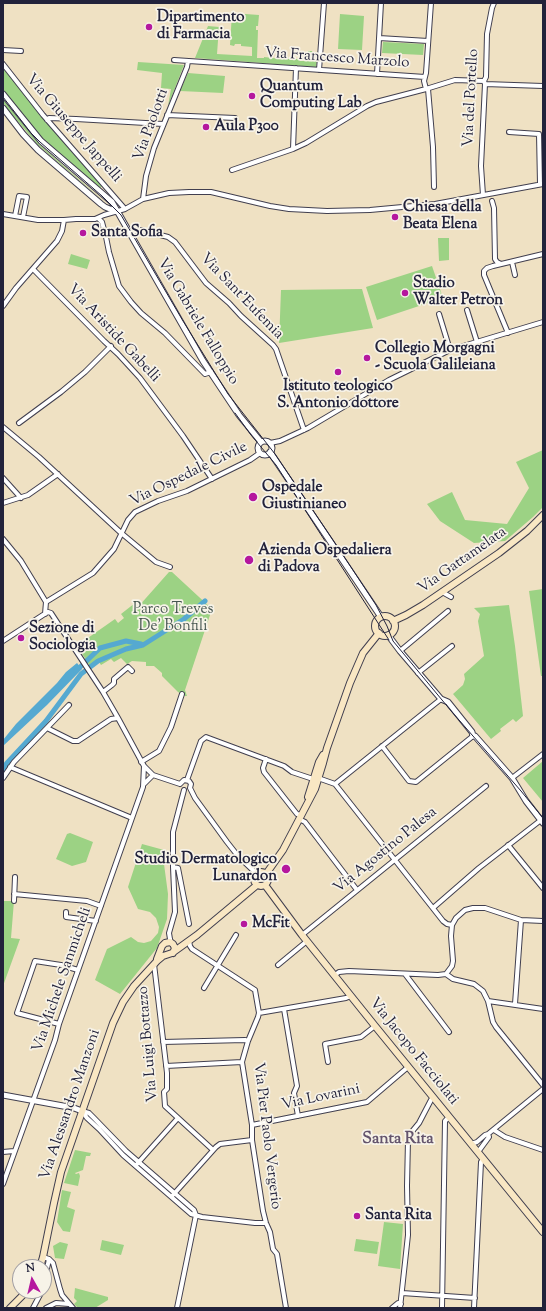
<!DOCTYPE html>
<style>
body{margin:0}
#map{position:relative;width:546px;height:1311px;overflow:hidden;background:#efe1c3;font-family:"Sorts Mill Goudy",serif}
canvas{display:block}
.frame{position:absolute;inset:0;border:4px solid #22223b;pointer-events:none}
.north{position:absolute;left:12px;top:1259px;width:40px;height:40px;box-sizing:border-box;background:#f7f3e8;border:1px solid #a29fa3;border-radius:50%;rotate:352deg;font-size:11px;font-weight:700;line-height:16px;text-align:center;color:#22223b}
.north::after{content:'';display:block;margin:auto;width:14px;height:18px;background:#b5179e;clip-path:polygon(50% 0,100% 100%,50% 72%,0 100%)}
</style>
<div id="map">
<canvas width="546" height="1311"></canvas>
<div class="frame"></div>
<div class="north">N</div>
</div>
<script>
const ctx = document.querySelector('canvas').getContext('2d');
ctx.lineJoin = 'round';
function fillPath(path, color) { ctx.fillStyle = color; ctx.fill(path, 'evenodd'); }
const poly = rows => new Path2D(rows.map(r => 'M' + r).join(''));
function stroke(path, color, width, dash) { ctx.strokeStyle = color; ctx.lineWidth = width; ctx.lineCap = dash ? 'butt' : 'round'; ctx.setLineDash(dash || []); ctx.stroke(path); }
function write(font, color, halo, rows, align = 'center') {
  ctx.font = font + ' "Sorts Mill Goudy",serif'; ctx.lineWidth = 3.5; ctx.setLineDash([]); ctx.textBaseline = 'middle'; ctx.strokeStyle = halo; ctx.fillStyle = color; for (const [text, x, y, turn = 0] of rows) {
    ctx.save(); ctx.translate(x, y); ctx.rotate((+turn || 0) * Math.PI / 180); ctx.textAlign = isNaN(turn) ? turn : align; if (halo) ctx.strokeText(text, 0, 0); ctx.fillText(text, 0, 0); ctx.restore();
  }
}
fillPath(poly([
 [232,13,259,15,258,26,256,26,256,30,258,30,257,58,264,58,264,57,282,59,300,59,300,61,307,61,308,51,312,51,312,60,317,61,316,67,195,58,208,26,219,27,217,54,252,56,252,47,241,46,241,44,235,44,234,46,230,45],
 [340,14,364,16,362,50,338,49],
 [383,42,424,44,423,55,382,53],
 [138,62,184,65,168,106,171,89,161,88,162,73,137,70],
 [3,67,41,114,103,185,98,190,42,140,3,91],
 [188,73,225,76,223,93,180,91],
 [3,99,39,144,107,204,38,145,9,111,3,102],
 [438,238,449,238,449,260,439,261],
 [71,254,90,260,87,269,68,264],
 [432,266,443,298,377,320,366,287],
 [362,289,373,328,279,343,281,290],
 [543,450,543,507,533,517,505,541,474,543,440,521,427,504,452,492,465,520,507,524,529,488,516,462],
 [169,572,172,572,212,609,185,690,187,696,185,696,178,692,162,676,162,673,154,666,146,666,146,662,132,661,127,664,121,658,114,662,111,659,101,665,99,662,91,668,76,644,85,640,115,619,118,623,124,618,121,614,135,603,138,607],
 [543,589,543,676,541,676,529,591],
 [509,605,515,646,523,716,516,722,513,719,500,729,501,731,491,739,453,694,463,685,465,679,464,674,484,656,478,621,480,614,474,608],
 [543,761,543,802,523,778],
 [70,833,93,842,86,862,72,866,56,859,67,834],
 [142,844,164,850,164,864,168,894,167,919,157,948,120,994,95,980,107,949,131,937,138,942,144,943,151,941,158,933,159,927,156,918,150,912,138,909,128,887],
 [3,901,14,901,11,938,20,939,3,986],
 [75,1150,91,1153,90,1156,86,1156,83,1170,75,1173,76,1174,79,1173,80,1176,78,1186,64,1183],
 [62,1190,71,1192,67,1207,75,1210,70,1232,63,1231,57,1222],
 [384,1222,403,1224,400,1269,378,1266],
 [356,1239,379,1242,377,1254,354,1251],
 [102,1240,124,1245,121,1255,100,1250],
 [60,1242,68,1244,64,1259,55,1258,53,1246],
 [75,1288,108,1297,108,1300,95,1308,78,1308,74,1304,77,1301,74,1298]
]), '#9cd284');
fillPath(poly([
 [77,663,82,669,47,705,3,746,3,740,16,724,57,683,66,672]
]), '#55a9d1');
stroke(poly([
 [76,671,100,648,126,641,141,644],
 [3,769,7,763,46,721,81,674,98,661,126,649,143,645,184,619,205,601]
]), '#55a9d1', 5);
const minor = poly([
 [379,38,428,41],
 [3,50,21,51],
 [174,60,425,77],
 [3,64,43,115,125,209],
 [319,70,324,3],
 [377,74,381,3],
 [485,84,543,86],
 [426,89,424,81,426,73,431,3],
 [428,89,433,147,434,187],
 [167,115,235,118],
 [47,120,49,118,76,119,163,124],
 [509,132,539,134,540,184],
 [293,149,296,68],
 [232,170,293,149,306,143,367,106,376,102,426,89,455,80,484,81],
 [483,195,481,166,485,84,484,81,486,77,487,34,492,8,494,3],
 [143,199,146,176,154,148,187,67,188,61],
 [492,201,494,208,495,259,497,262,501,264],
 [3,214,38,220,64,220,76,219,95,219,104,215,125,209,143,199,169,193,189,192,211,192,270,206,289,209,327,211,370,210,435,204,543,184],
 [15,216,19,196,27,197,23,217],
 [98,218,102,222,106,237,109,252,119,286,131,302,141,313,165,333,205,374,211,372],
 [131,233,135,231,141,230,168,237,175,242,206,283,229,303,241,316,273,345,276,349,304,430],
 [512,262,515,275],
 [33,269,104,341,118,354,140,378,183,436,212,479],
 [3,306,16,288,57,241,62,231,64,220],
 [467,310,477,342],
 [439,314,450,350],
 [508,333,484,275,484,271,487,268,493,266,543,254],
 [19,423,61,392,85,372,111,346],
 [3,427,39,457,120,532,156,562,170,567],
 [270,443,280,441,308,428,389,380,450,350,543,322],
 [3,478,21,498],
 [3,503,28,495,58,474],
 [3,539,21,561,46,602],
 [442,592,451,597],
 [46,602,93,573,114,549,128,520,135,512,158,501,187,491,250,460,260,453],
 [45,614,46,602],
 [3,641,43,615,48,612,51,613,103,692,118,718,144,766,153,775,180,784],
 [400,651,448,611],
 [418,673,452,646],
 [103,692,112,685,114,683,114,679,128,667,132,671],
 [47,728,73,741,78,741,111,719,118,718],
 [382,746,409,781,416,782,473,736],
 [266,759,263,768,264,772,297,814,301,815],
 [141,762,159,751,171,727,182,694],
 [10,767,132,818],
 [3,778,14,762,69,705],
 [318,778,335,784,443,921,447,924,452,925],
 [512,778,543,754],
 [187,780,201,741,206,737,284,766,292,772,313,779],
 [144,784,153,775],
 [180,784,184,780,189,781,191,784,190,788,195,798,227,842,238,856,257,874],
 [335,784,441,699],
 [299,819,305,822,357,890],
 [508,845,543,888],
 [173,867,178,868,189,924],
 [14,894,87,901,101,906],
 [14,901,15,877],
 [433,908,479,868,541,820],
 [66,912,66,917,96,921],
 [302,935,486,786],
 [189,941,190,946,192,949,255,990,259,1013,258,1017,248,1041,242,1062,252,1125,252,1140,263,1211,266,1223,270,1232,273,1249,277,1254,286,1308],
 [171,943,170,939,169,933,175,912,173,867,173,832,184,790],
 [154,964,167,1073,167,1089,164,1092,165,1106,213,1150],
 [278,965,307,941],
 [405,974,449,1032],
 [446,974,453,979,474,984,483,991,488,1001,493,1022,496,1027,543,1085],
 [335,975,339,972,349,971,438,975,446,974,452,966,453,961,451,936,452,925,456,918,465,910,473,908,485,908,521,920,543,921],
 [204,988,236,935],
 [488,1001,543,1009],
 [515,1004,521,920],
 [284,1009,297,1086,294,1093,298,1116],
 [259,1013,346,998,351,996],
 [59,1024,17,1013,35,961,61,965,78,970],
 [163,1042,245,1040,248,1041],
 [328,1062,325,1044,361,1037,375,1026],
 [166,1066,242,1062],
 [82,1111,87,1118,99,1129,123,1155,191,1214,202,1217,255,1223,266,1223],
 [82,1111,89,1113,94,1118,126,1151,194,1210,196,1215],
 [252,1125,367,1102,408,1067],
 [494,1130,505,1137,543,1150],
 [471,1144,477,1142,485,1135,488,1134,543,1089],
 [3,1152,14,1151],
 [478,1152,489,1137,488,1134],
 [137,1164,178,1118],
 [3,1184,55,1040,59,1024,143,787,144,766],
 [173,1195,216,1147,220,1144,252,1140],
 [43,1257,49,1259,53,1263,60,1289,62,1295,73,1308],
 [44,1283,49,1259],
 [402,1293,475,1298],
 [33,1308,42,1291],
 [46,1308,56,1303,69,1304],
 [177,1308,196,1215],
 [392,1308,398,1303,401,1304],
 [400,1308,408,1235,407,1186,408,1140,410,1134,419,1123,431,1100,433,1098],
 [442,1308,445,1121,449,1117],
 [474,1308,481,1162,483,1159]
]);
const tertiary = poly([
 [3,94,41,141,112,202,203,361,239,415,261,442],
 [3,108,23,134,38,150,101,204,105,207,117,212],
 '258 448a7 7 0 1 1 14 0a7 7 0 1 1-14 0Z',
 [270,452,381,617],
 [388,635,400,651,441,699,448,702,472,732,473,736,475,736,512,778,526,801,543,823],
 [3,1095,74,1108,82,1111]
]);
const secondary = poly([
 '375 626a10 10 0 1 1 20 0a10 10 0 1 1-20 0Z',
 [393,621,406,615,423,605,499,553,527,531,543,515],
 [308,797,319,762,323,755],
 '254 879a7 7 0 1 1 14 0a7 7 0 1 1-14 0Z',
 [266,874,283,850,315,789,323,763,327,748,350,683,363,653,379,633],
 [265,885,302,935,375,1026,543,1232],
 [157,959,162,946,165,943,170,942,173,944,175,948,173,953],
 [40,1267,43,1257,54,1203,61,1172,113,1023,123,1002,134,986,157,961,163,956,172,953,197,935,257,885],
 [10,1308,27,1291]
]);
stroke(minor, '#413f4f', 6);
stroke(tertiary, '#413f4f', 7);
stroke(secondary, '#413f4f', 8);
stroke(minor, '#fff', 4);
stroke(tertiary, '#fff', 5);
stroke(secondary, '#f9e7c3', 6);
stroke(poly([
 [3,97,31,133,40,142,102,196,121,215,183,321,228,394,275,454,335,543,376,605,387,626,393,641,452,712,521,791,543,818],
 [235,413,251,435,276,465,389,640]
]), '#22223b', 1);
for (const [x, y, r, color] of [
 [149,27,4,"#b5179e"],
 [252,96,4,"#b5179e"],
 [206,127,4,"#b5179e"],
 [395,217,4,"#b5179e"],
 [83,233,4,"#b5179e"],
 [405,293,4,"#b5179e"],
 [367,358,4,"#b5179e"],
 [338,372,4,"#b5179e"],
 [253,497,5,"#b5179e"],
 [249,560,5,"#b5179e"],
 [21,638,4,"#b5179e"],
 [286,869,5,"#b5179e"],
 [244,924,4,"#b5179e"],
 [357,1216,4,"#b5179e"]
]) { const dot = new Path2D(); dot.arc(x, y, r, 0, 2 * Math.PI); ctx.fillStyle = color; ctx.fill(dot); stroke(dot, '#f7f3e8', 1.5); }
write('bold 15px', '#22223b', '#f7f3e8', [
 ["Dipartimento",157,18],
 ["di Farmacia",157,35],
 ["Quantum",260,87],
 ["Computing Lab",260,104],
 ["Aula P300",214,127],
 ["Chiesa della",403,208],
 ["Beata Elena",403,225],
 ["Santa Sofia",91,233],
 ["Stadio",413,284],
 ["Walter Petron",413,301],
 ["Collegio Morgagni",375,349],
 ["- Scuola Galileiana",375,366],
 ["Istituto teologico",338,387,"center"],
 ["S. Antonio dottore",338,404,"center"],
 ["Ospedale",262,488],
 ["Giustinianeo",262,505],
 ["Azienda Ospedaliera",258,551],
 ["di Padova",258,568],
 ["Sezione di",29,629],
 ["Sociologia",29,646],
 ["Studio Dermatologico",277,860,"right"],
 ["Lunardon",277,877,"right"],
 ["McFit",252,924],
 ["Santa Rita",365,1216]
], 'left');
write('15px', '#22223b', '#f7f3e8', [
 ["Via Francesco Marzolo",337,59,4],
 ["Via del Portello",472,98,-87],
 ["Via Paolotti",152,125,-70],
 ["Via Giuseppe Jappelli",73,129,49],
 ["Via Sant'Eufemia",241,297,46],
 ["Via Gabriele Falloppio",197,322,59],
 ["Via Aristide Gabelli",113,334,47],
 ["Via Ospedale Civile",189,475,-26],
 ["Via Gattamelata",463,561,-35],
 ["Via Agostino Palesa",386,851,-39],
 ["Via Michele Sanmicheli",63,980,-71],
 ["Via Luigi Bottazzo",149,1044,-95],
 ["Via Jacopo Facciolati",413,1052,51],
 ["Via Lovarini",321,1098,-12],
 ["Via Alessandro Manzoni",71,1105,-71],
 ["Via Pier Paolo Vergerio",266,1136,83]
]);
write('15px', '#475751', '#f7f3e8', [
 ["Parco Treves",173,610],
 ["De' Bonfili",173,627]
]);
write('bold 16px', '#64546c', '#f7f3e8', [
 ["Santa Rita",398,1140]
]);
</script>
